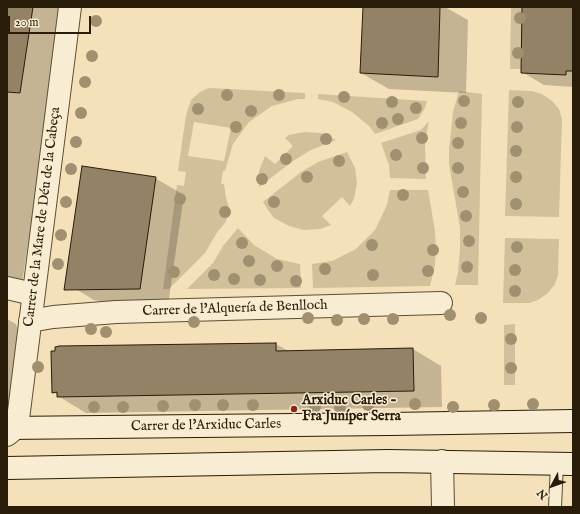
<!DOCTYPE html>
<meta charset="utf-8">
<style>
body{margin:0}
#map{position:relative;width:580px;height:514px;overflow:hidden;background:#f5e1b9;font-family:"IM FELL English",serif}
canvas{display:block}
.frame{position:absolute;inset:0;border:8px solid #291c09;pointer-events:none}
.north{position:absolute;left:532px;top:466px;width:40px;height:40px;-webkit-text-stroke:3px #f8ecd2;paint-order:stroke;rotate:229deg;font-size:11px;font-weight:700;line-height:16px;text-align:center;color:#291c09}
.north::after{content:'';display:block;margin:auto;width:14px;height:18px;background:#291c09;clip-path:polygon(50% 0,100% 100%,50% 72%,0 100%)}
.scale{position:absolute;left:8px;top:16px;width:83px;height:18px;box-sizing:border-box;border:2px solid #291c09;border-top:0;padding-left:5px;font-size:12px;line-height:14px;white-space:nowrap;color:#291c09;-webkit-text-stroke:3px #f8ecd2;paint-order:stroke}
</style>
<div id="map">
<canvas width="580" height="514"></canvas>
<div class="frame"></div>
<div class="north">N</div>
<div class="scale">20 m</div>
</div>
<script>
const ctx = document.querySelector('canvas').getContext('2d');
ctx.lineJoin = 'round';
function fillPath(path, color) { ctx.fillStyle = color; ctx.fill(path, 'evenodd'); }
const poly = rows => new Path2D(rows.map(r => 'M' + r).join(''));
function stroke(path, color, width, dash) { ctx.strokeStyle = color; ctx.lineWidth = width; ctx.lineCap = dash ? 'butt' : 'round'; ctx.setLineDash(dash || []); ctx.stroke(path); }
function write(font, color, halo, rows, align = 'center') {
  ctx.font = font + ' "IM FELL English",serif'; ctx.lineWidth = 3; ctx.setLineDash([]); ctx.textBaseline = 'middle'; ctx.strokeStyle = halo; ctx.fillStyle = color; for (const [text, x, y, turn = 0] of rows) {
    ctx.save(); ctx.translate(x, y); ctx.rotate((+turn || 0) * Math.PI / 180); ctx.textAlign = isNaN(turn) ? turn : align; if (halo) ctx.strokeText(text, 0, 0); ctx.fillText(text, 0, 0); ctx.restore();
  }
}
fillPath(poly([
 [511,7,522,7,521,69,510,69],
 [209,88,305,93,305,99,298,99,272,106,249,122,233,144,225,171,223,171,221,184,224,184,226,198,230,211,225,223,218,231,205,253,169,289,163,289,177,185,184,186,185,178,186,172,178,171,186,115,191,100,200,92],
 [194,122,231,128,224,161,188,156],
 [509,90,531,91,542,94,552,101,559,109,562,119,559,217,505,216],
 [459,91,482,94,478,285,455,285,458,272,460,249,460,228,449,164,449,150,453,112],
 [318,94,427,101,425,108,418,119,375,134,369,126,352,112,333,102,318,99],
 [429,121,425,142,426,179,390,178,389,165,381,143,421,130],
 [305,132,321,133,336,140,311,150,293,161,259,187,259,171,265,156,275,164,293,146,285,138,289,135],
 [347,152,355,168,357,183,354,199,350,206,342,197,322,216,331,225,320,229,304,230,289,226,274,218,268,210,263,202,301,172,318,162],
 [390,190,428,190,435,231,436,247,435,265,430,286,313,288,312,264,332,261,356,249,375,230,387,205],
 [238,228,254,245,277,259,300,264,301,288,187,289,213,263,223,246],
 [505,238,559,239,558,275,555,284,548,293,538,300,529,303,503,303],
 [515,324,515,385,504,385,504,325]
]), '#d2c09b');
fillPath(poly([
 [7,7,64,7,22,283,7,279],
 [364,7,445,7,468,20,466,93,389,89,361,73],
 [547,7,573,7,573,87,544,85,522,72],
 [155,178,184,195,168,305,118,305,94,300,66,283],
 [7,319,16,324,19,334,16,340,16,352,13,365,13,375,10,391,11,396,8,400,7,408],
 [276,344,290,352,413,349,441,366,442,407,86,413,58,396,58,395,53,392,56,352,59,347]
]), '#0003');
const building = poly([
 [7,7,33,7,20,93,7,92,7,7],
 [363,7,440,7,438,77,360,73,363,7],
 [522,7,573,7,573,71,566,71,566,75,521,73,522,7],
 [82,166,156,177,140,289,64,290,82,166],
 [276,343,276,351,413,348,414,391,57,397,57,392,52,393,51,351,55,351,55,347,59,346,276,343]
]);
fillPath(building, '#938265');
stroke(building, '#291c09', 1);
const lane = poly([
 [555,507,557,464]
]);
const street = poly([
 [7,288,33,294],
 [30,321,53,317,116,312,441,303],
 [7,435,17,427,70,7],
 [442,461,443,507]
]);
const secondary = poly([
 [7,428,390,424,573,421],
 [7,468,388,461,573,464]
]);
stroke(lane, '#5c4d35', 14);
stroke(street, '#5c4d35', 24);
stroke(secondary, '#291c09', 24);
stroke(lane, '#f8ecd2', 12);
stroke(street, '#f8ecd2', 22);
stroke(secondary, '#f8ecd2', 22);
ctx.fillStyle = '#a19070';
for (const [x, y] of [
 [520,18],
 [96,21],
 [518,53],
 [92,56],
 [85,82],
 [227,95],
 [279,95],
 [344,97],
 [464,101],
 [392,102],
 [518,102],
 [416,108],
 [198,109],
 [251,111],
 [81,113],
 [398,119],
 [382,123],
 [461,123],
 [236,127],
 [517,127],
 [422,138],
 [326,139],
 [76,142],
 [458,143],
 [516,151],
 [396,155],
 [286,159],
 [339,161],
 [423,168],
 [458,168],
 [71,169],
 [307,177],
 [516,177],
 [262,179],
 [463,192],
 [403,195],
 [180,199],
 [66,202],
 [274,202],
 [516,204],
 [225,212],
 [466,216],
 [61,235],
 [469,241],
 [242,243],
 [372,245],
 [517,247],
 [433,250],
 [249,261],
 [58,264],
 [277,266],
 [467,267],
 [325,269],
 [515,270],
 [428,271],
 [174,272],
 [214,275],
 [373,275],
 [234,279],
 [260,280],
 [296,281],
 [515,291],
 [450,315],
 [308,318],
 [481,318],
 [364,319],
 [393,319],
 [337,320],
 [194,322],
 [91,329],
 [106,332],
 [511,339],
 [38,367],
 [511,368],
 [415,404],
 [533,404],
 [195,405],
 [223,405],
 [253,405],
 [368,405],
 [494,405],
 [163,406],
 [94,407],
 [123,407],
 [315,407],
 [453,407],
 [340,408]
]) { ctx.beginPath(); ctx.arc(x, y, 6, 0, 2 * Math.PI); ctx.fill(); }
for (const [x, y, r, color] of [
 [294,409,4,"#8f2418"]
]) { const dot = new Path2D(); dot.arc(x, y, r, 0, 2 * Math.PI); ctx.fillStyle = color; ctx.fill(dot); stroke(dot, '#f8ecd2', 1.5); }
write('14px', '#291c09', '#f8ecd2', [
 ["Carrer de la Mare de Déu de la Cabeça",43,217,-83],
 ["Carrer de l'Alquería de Benlloch",235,309,-2],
 ["Carrer de l'Arxiduc Carles",206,426,-1]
]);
write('bold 14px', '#291c09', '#f8ecd2', [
 ["Arxiduc Carles -",302,401],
 ["Fra Juníper Serra",302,417]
], 'left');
</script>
